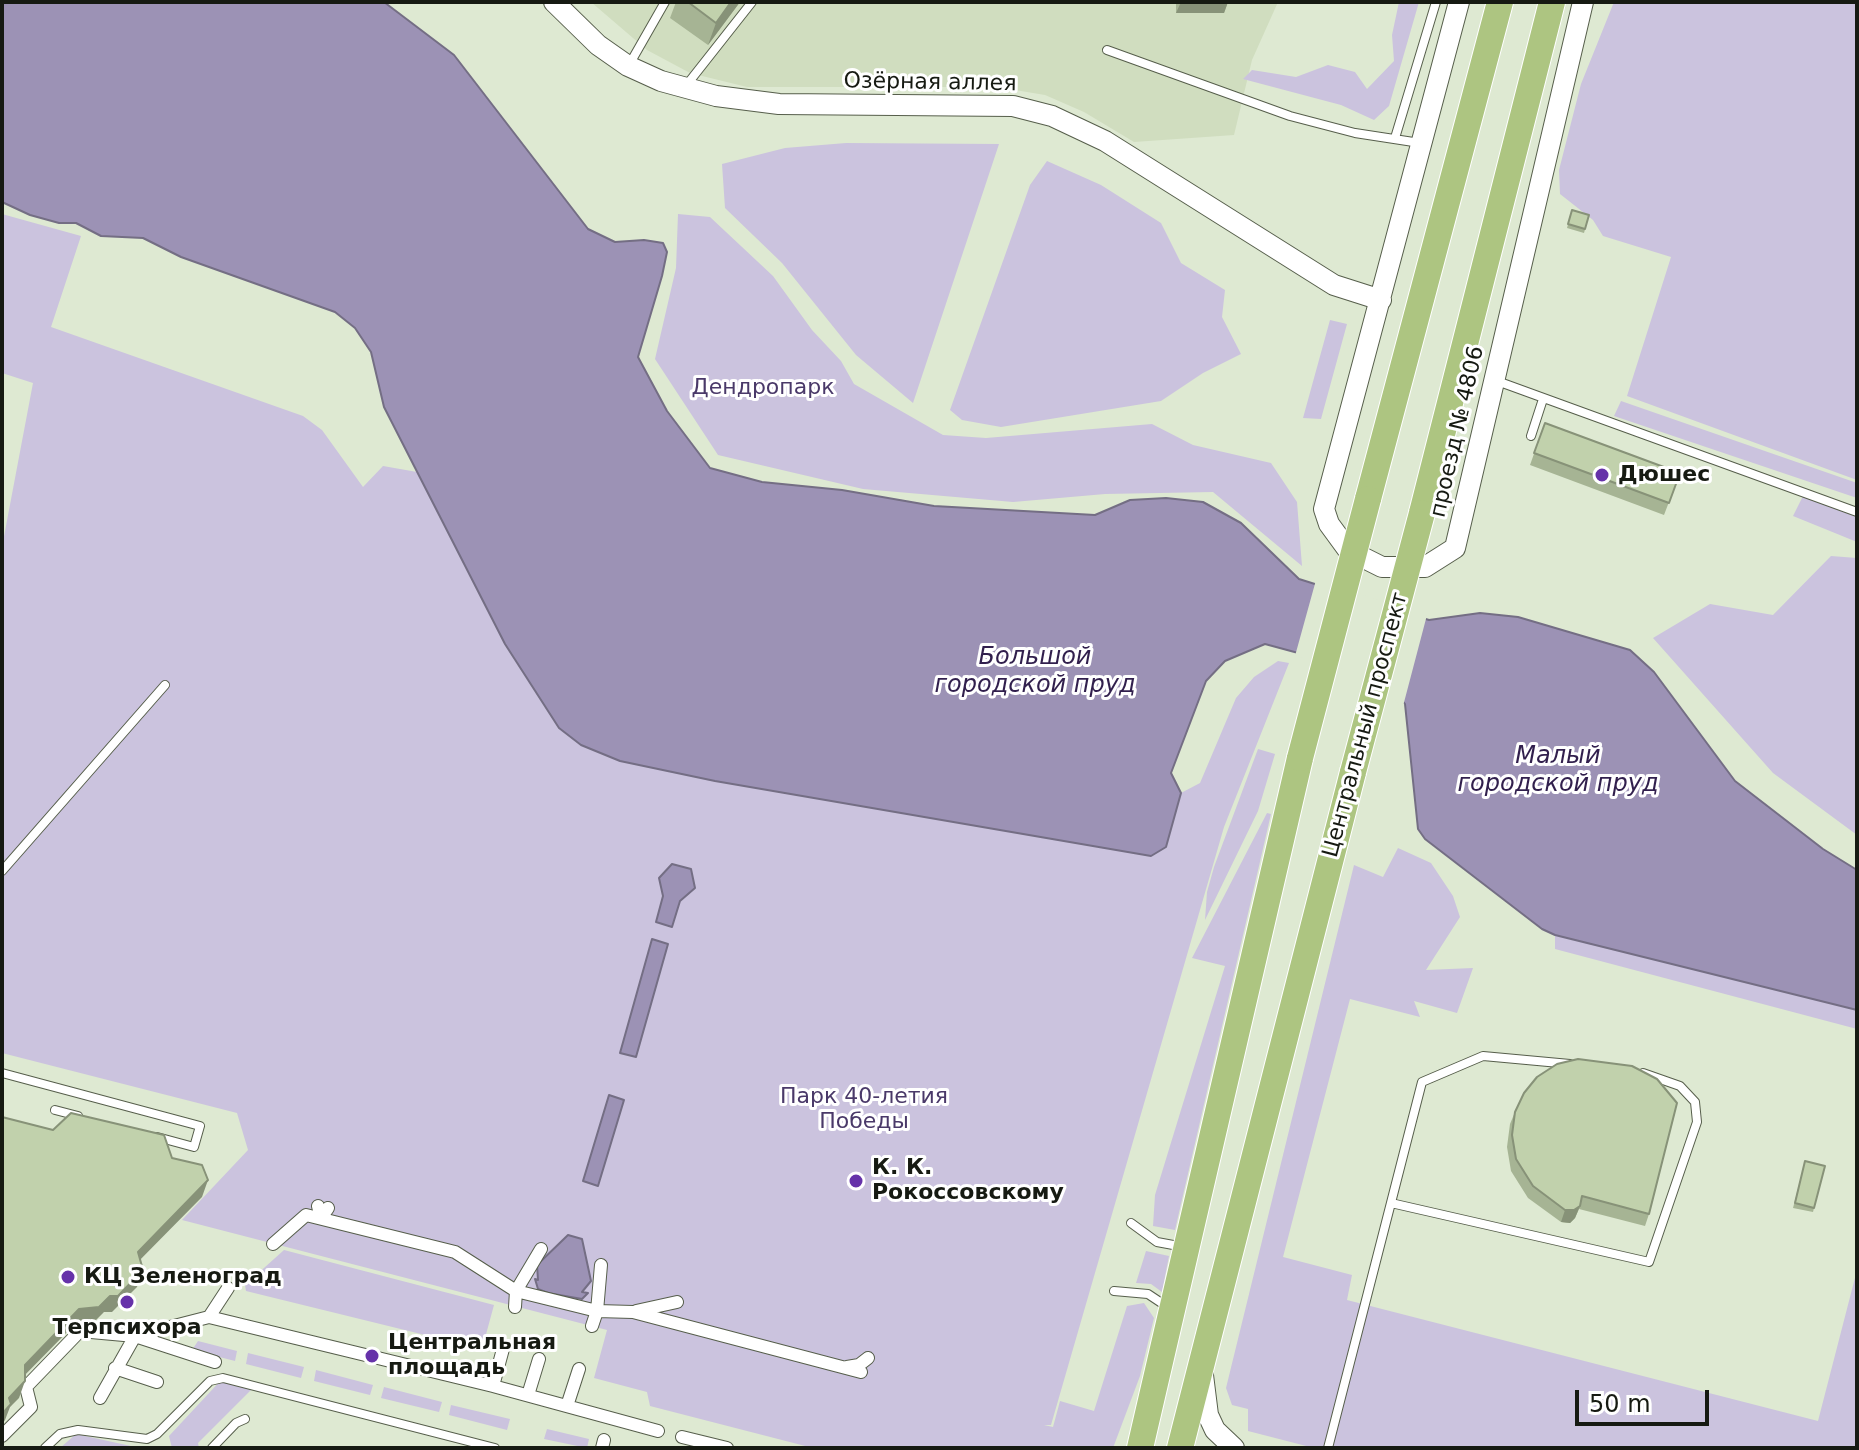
<!DOCTYPE html>
<meta charset="utf-8">
<style>
body{margin:0}
#map{position:relative;width:1859px;height:1450px;overflow:hidden;background:#dee9d2;font-family:"DejaVu Sans",sans-serif}
canvas{display:block}
.frame{position:absolute;inset:0;border:4px solid #161a12;pointer-events:none}
.scale{position:absolute;left:1575px;top:1390px;width:134px;height:36px;box-sizing:border-box;border:4px solid #161a12;border-top:0;padding-left:10px;font-size:24px;line-height:28px;white-space:nowrap;color:#161a12;-webkit-text-stroke:6px #fff;paint-order:stroke}
</style>
<div id="map">
<canvas width="1859" height="1450"></canvas>
<div class="frame"></div>
<div class="scale">50 m</div>
</div>
<script>
const ctx = document.querySelector('canvas').getContext('2d');
ctx.lineJoin = 'round';
function fillPath(path, color) { ctx.fillStyle = color; ctx.fill(path, 'evenodd'); }
const poly = rows => new Path2D(rows.map(r => 'M' + r).join(''));
function stroke(path, color, width, dash) { ctx.strokeStyle = color; ctx.lineWidth = width; ctx.lineCap = dash ? 'butt' : 'round'; ctx.setLineDash(dash || []); ctx.stroke(path); }
function write(font, color, halo, rows, align = 'center') {
  ctx.font = font + ' "DejaVu Sans",sans-serif'; ctx.lineWidth = 6; ctx.setLineDash([]); ctx.textBaseline = 'middle'; ctx.strokeStyle = halo; ctx.fillStyle = color; for (const [text, x, y, turn = 0] of rows) {
    ctx.save(); ctx.translate(x, y); ctx.rotate((+turn || 0) * Math.PI / 180); ctx.textAlign = isNaN(turn) ? turn : align; if (halo) ctx.strokeText(text, 0, 0); ctx.fillText(text, 0, 0); ctx.restore();
  }
}
fillPath(poly([
 [591,2,1278,2,1252,60,1234,135,1134,142,1084,112,1045,95,997,87,747,87,690,73,647,50]
]), '#d0ddbf');
fillPath(poly([
 [1399,2,1419,2,1389,106,1374,120,1341,105,1243,79,1252,70,1296,77,1328,65,1355,72,1367,89,1394,61,1392,35],
 [1614,2,1857,2,1857,480,1627,396,1671,257,1603,236,1593,220,1560,194,1559,170,1581,84],
 [846,143,999,144,913,403,856,355,782,263,725,208,722,164,785,148],
 [1047,161,1101,185,1161,223,1181,263,1225,290,1222,317,1241,354,1203,373,1161,401,1001,427,962,420,950,410,1030,185],
 [2,214,81,236,51,327,303,416,322,430,363,487,383,466,417,472,505,644,559,728,581,745,620,761,1151,856,1166,847,1181,793,1200,783,1236,698,1254,677,1278,661,1289,663,1224,827,1051,1425,1044,1425,1053,1427,1060,1401,1094,1411,1127,1306,1144,1303,1154,1318,1140,1376,1113,1448,813,1448,650,1406,647,1392,594,1378,607,1330,182,1220,248,1150,237,1113,2,1053,2,547,33,383,2,373],
 [678,214,710,217,773,276,812,330,841,361,854,384,943,435,986,438,1152,424,1193,445,1271,463,1297,502,1302,566,1213,492,1105,494,1013,502,863,489,718,455,655,359,676,268],
 [1330,320,1347,324,1321,419,1303,418],
 [1621,401,1857,483,1857,498,1614,416],
 [1803,496,1857,517,1857,542,1793,516],
 [1831,556,1857,558,1857,835,1773,773,1653,638,1710,604,1773,615],
 [1258,749,1275,754,1258,811,1205,920,1207,892,1214,867],
 [1267,813,1271,814,1175,1230,1153,1226,1155,1195,1225,966,1192,958],
 [1398,848,1431,863,1453,896,1460,917,1426,970,1473,968,1457,1013,1414,1001,1420,1017,1350,999,1283,1257,1352,1275,1347,1300,1818,1421,1857,1270,1857,1448,1314,1448,1248,1431,1248,1409,1232,1405,1226,1388,1354,865,1383,877],
 [1555,935,1857,1010,1857,1029,1555,949],
 [284,1250,494,1305,482,1349,246,1291,245,1285],
 [1146,1251,1169,1256,1162,1292,1151,1284,1136,1283],
 [198,1341,237,1351,235,1361,192,1350],
 [248,1353,304,1367,301,1378,246,1364],
 [316,1370,373,1385,370,1395,314,1381],
 [223,1378,248,1383,251,1390,198,1443,199,1448,172,1448,169,1436],
 [384,1387,442,1402,439,1412,381,1398],
 [451,1405,510,1419,507,1430,449,1415],
 [547,1429,589,1439,587,1448,544,1439],
 [76,1434,140,1448,60,1448]
]), '#cbc3de');
const water = poly([
 [2,2,384,2,454,55,588,229,615,242,644,240,663,243,667,252,662,276,638,357,667,411,710,468,762,482,842,490,934,506,1095,515,1130,500,1166,498,1203,502,1241,523,1299,579,1429,620,1480,613,1518,617,1630,650,1654,672,1735,781,1823,849,1857,870,1857,1010,1555,935,1542,929,1425,839,1418,829,1405,704,1383,676,1265,644,1225,661,1206,681,1171,773,1181,793,1166,847,1151,856,715,781,620,761,581,745,559,728,505,644,384,407,371,352,355,328,335,312,181,257,143,238,101,236,76,223,59,223,30,215,2,202,2,2],
 [672,864,691,869,695,888,680,901,672,927,656,922,663,896,659,878,672,864],
 [652,939,668,944,636,1057,620,1053,652,939],
 [609,1095,624,1100,598,1186,583,1181,609,1095],
 [568,1235,582,1239,591,1281,582,1292,588,1293,582,1299,548,1293,538,1289,535,1279,538,1280,537,1265,568,1235]
]);
fillPath(water, '#9c92b5');
stroke(water, '#746e84', 2);
fillPath(poly([
 [1316,580,1427,615,1402,710,1381,679,1295,656]
]), '#dee9d2');
const service = poly([
 [1107,50,1290,116,1355,133,1420,143],
 [629,65,665,2],
 [685,87,752,2],
 [1395,138,1436,2],
 [1497,381,1857,512],
 [1531,436,1543,399],
 [2,871,165,685],
 [2,1073,200,1126,194,1147,157,1137],
 [55,1110,78,1116],
 [1391,1203,1649,1262,1697,1122,1695,1102,1680,1086,1643,1073],
 [1131,1223,1157,1242,1184,1247],
 [1114,1291,1148,1294,1169,1308],
 [45,1448,60,1434,78,1430,147,1439,157,1434,210,1381,223,1378,495,1448],
 [212,1448,236,1423,245,1419],
 [1328,1448,1422,1082,1483,1056,1570,1064]
]);
const pedestrian = poly([
 [318,1206,321,1218,328,1208],
 [273,1244,306,1215,455,1252,516,1291,597,1311,633,1312,861,1372],
 [515,1307,516,1291,541,1249],
 [636,1311,677,1302],
 [209,1317,228,1288],
 [592,1326,597,1311,601,1265],
 [847,1367,859,1365,868,1358],
 [115,1368,157,1382],
 [493,1386,503,1349],
 [528,1395,539,1359],
 [100,1398,135,1336,209,1317,493,1386,658,1431],
 [567,1406,579,1369],
 [2,1436,31,1407,26,1387,80,1331,135,1336,215,1362],
 [682,1437,727,1448],
 [602,1448,604,1440]
]);
const tertiary = poly([
 [554,2,598,45,628,66,661,81,716,96,779,104,1013,106,1052,116,1105,141,1334,285,1381,300],
 [1459,2,1324,509,1329,524,1348,550,1382,567,1425,567,1455,548,1583,2],
 [1203,1375,1208,1415,1215,1430,1234,1448]
]);
const primary = poly([
 [1368,499,1500,2],
 [1422,513,1552,2],
 [1140,1448,1300,758],
 [1180,1448,1353,772]
]);
stroke(service, '#565e4b', 10);
stroke(pedestrian, '#565e4b', 14);
stroke(tertiary, '#565e4b', 22);
stroke(primary, '#fff', 28);
stroke(service, '#fff', 8);
stroke(pedestrian, '#fff', 12);
stroke(tertiary, '#fff', 20);
stroke(primary, '#adc581', 26);
const primaryBridge = poly([
 [1300,758,1368,499],
 [1353,772,1422,513]
]);
stroke(primaryBridge, '#fff', 28, []);
stroke(primaryBridge, '#adc581', 26);
fillPath(poly([
 [676,2,740,2,708,45,670,18],
 [1176,2,1228,2,1224,13,1176,13],
 [1572,210,1589,215,1584,233,1567,228],
 [1545,423,1680,473,1664,515,1530,465],
 [1515,1112,1649,1214,1645,1226,1579,1209,1575,1218,1570,1223,1561,1222,1528,1198,1511,1171,1507,1147,1510,1124],
 [1804,1165,1814,1208,1813,1212,1793,1208]
]), '#a6b494');
fillPath(poly([
 [731,2,740,2,708,45,716,23],
 [1181,2,1228,2,1224,13,1176,13],
 [208,1180,202,1197,132,1268,138,1252],
 [1580,1206,1575,1218,1570,1223,1561,1222,1565,1210],
 [143,1270,137,1287,112,1312,104,1312,93,1323,74,1325,19,1381,25,1365,79,1309,110,1296],
 [25,1381,19,1398,10,1407,5,1420,2,1424,2,1414,9,1398]
]), '#879278');
const building = poly([
 [688,2,731,2,716,23,688,2],
 [1572,210,1589,215,1585,229,1568,224,1572,210],
 [1545,423,1680,473,1669,503,1534,453,1545,423],
 [1578,1059,1632,1066,1657,1079,1677,1103,1649,1214,1582,1196,1580,1206,1574,1210,1565,1210,1533,1186,1516,1159,1512,1135,1515,1112,1524,1093,1537,1077,1557,1064,1578,1059],
 [71,1113,164,1135,172,1158,202,1165,208,1180,138,1252,143,1270,118,1296,110,1296,99,1307,79,1309,25,1365,25,1381,9,1398,11,1404,2,1414,2,1117,53,1130,71,1113],
 [1805,1161,1825,1166,1814,1208,1795,1203,1805,1161]
]);
fillPath(building, '#c1d1ac');
stroke(building, '#879278', 2);
for (const [x, y, r, color] of [
 [1602,475,8,"#6632a9"],
 [856,1181,8,"#6632a9"],
 [68,1277,8,"#6632a9"],
 [127,1302,8,"#6632a9"],
 [372,1356,8,"#6632a9"]
]) { const dot = new Path2D(); dot.arc(x, y, r, 0, 2 * Math.PI); ctx.fillStyle = color; ctx.fill(dot); stroke(dot, '#fff', 3); }
write('22px', '#161a12', '#fff', [
 ["Озёрная аллея",930,83,1],
 ["проезд № 4806",1458,432,-77],
 ["Центральный проспект",1366,725,-75]
]);
write('22px', '#4a3969', '#fff', [
 ["Дендропарк",763,388],
 ["Парк 40-летия",864,1097],
 ["Победы",864,1122]
]);
write('bold 22px', '#161a12', '#fff', [
 ["Дюшес",1618,475],
 ["К. К.",872,1168],
 ["Рокоссовскому",872,1193],
 ["КЦ Зеленоград",84,1277],
 ["Терпсихора",127,1328,"center"],
 ["Центральная",388,1343],
 ["площадь",388,1368]
], 'left');
write('italic 24px', '#311f4d', '#fff', [
 ["Большой",1035,658],
 ["городской пруд",1035,686],
 ["Малый",1558,757],
 ["городской пруд",1558,785]
]);
</script>
